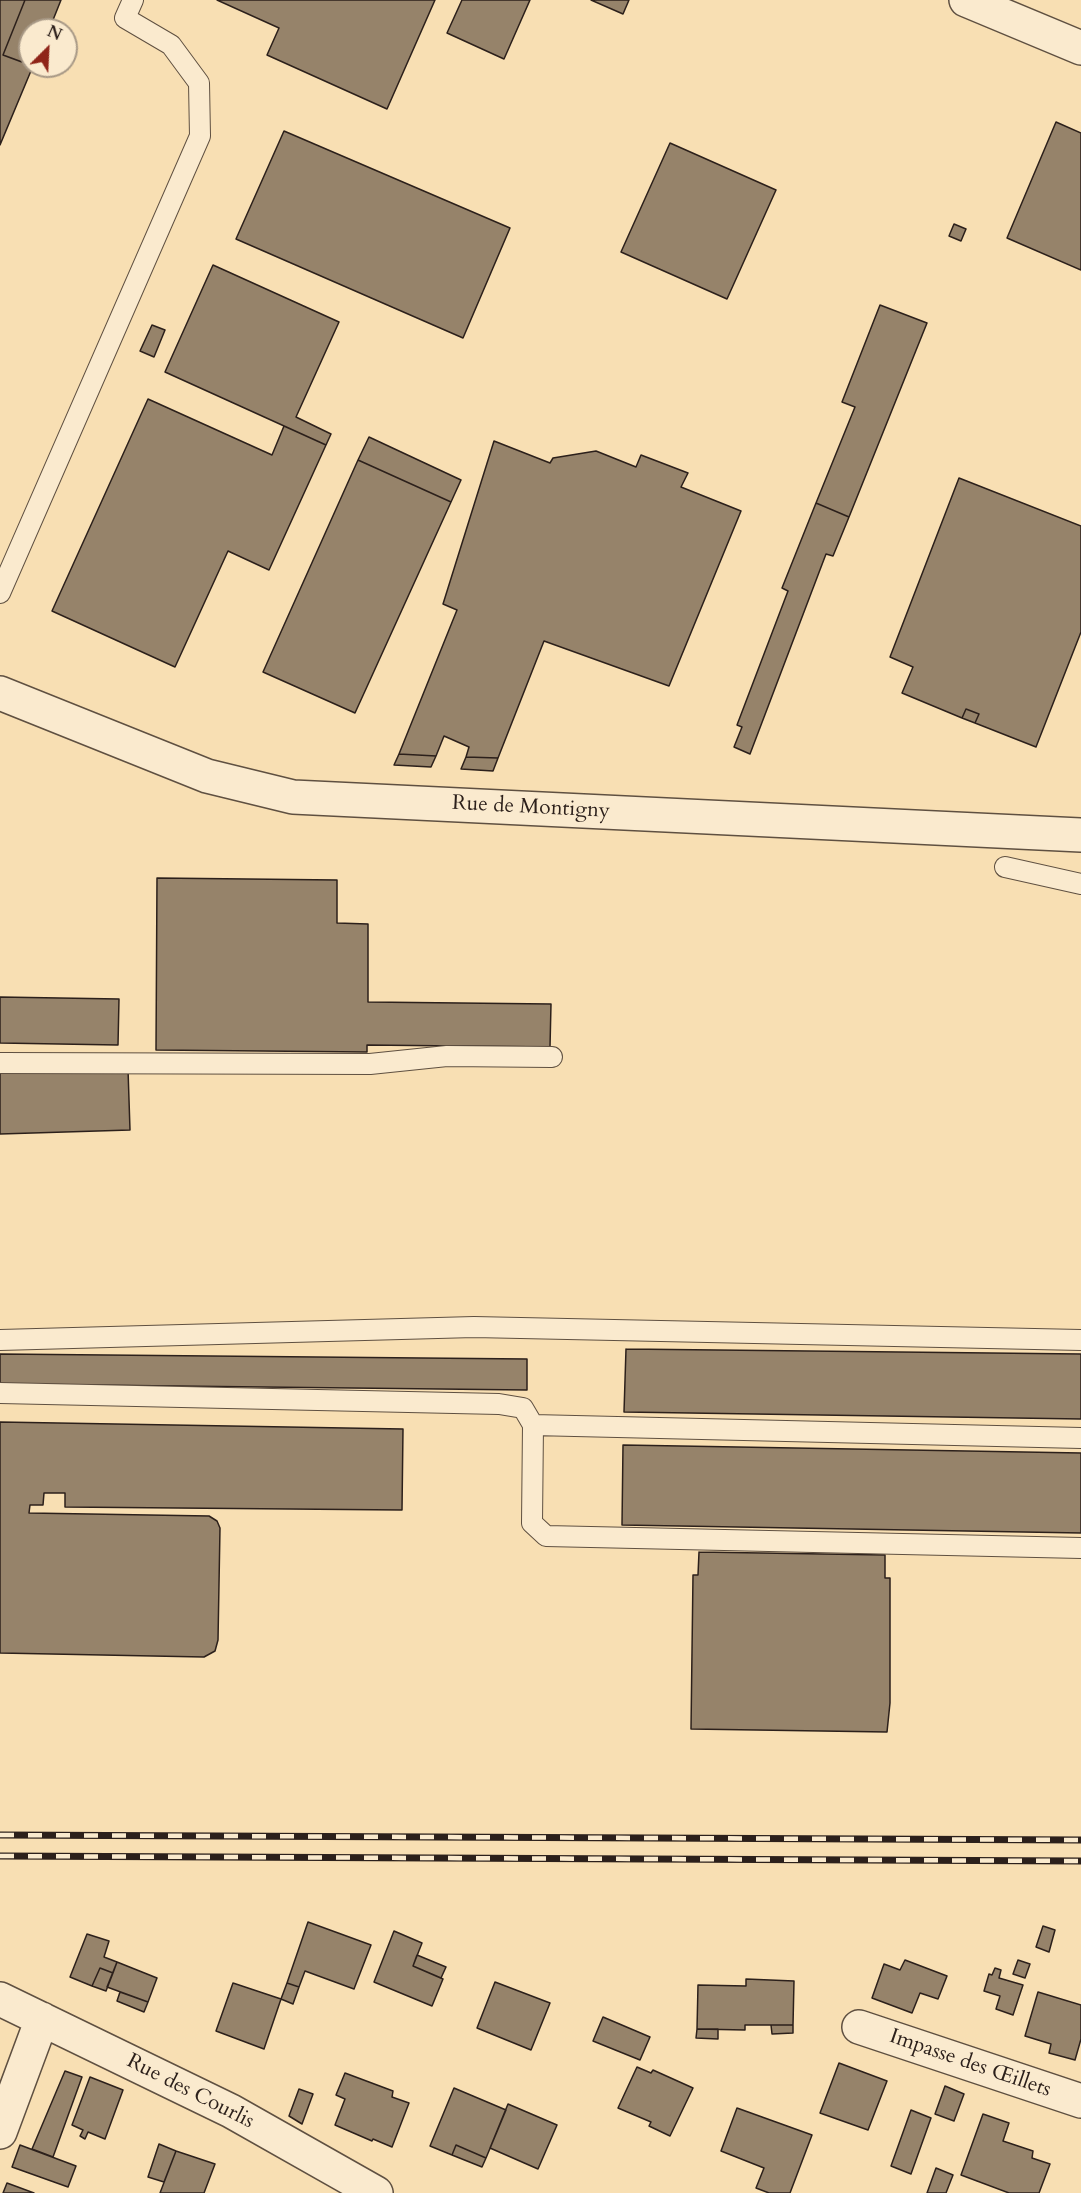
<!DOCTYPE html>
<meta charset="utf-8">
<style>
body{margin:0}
#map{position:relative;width:1081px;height:2193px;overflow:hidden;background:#f8dfb3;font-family:Cardo,serif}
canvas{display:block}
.north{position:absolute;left:18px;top:18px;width:60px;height:60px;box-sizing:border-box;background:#faeace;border:2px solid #a89986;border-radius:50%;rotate:24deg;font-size:16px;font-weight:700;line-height:24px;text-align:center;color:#2c201b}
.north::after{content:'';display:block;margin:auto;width:21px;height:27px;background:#8f2418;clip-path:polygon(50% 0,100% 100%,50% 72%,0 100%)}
</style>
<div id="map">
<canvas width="1081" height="2193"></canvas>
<div class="north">N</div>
</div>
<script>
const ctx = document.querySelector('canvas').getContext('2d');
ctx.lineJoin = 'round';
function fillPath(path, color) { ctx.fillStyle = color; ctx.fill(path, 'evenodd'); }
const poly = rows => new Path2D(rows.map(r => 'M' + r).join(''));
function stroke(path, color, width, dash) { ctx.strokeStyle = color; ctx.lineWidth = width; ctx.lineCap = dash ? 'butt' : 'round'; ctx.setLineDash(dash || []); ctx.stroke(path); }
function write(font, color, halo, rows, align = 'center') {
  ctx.font = font + ' Cardo,serif'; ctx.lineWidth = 4.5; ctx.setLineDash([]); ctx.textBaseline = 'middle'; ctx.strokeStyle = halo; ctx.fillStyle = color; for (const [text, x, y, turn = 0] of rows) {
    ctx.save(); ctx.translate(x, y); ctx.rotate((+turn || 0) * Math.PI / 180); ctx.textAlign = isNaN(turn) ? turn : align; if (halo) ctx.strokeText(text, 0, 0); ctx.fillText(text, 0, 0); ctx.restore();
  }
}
const building = poly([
 [0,0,25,0,3,55,33,66,0,145,0,0],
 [25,0,61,0,49,30,30,30,30,65,3,55,25,0],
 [217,0,435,0,387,109,267,55,279,28,217,0],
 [462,0,530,0,504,59,447,33,462,0],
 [591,0,629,0,623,14,591,0],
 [1056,122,1081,133,1081,270,1007,238,1056,122],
 [284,131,510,228,463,338,236,239,284,131],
 [670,143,776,190,727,299,621,252,670,143],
 [954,224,966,229,961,241,949,236,954,224],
 [213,265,339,322,296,417,331,434,326,445,165,372,213,265],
 [880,305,927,323,849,517,816,503,855,407,842,402,880,305],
 [152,325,165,330,154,357,140,351,152,325],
 [148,399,272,455,284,426,326,445,269,570,228,551,175,667,52,611,148,399],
 [369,437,461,480,451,502,358,460,369,437],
 [494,441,550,463,553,458,596,451,636,467,641,455,688,473,681,487,741,511,669,686,544,641,498,758,466,757,469,747,444,736,436,756,399,754,457,610,443,604,494,441],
 [358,460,451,502,355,713,263,672,358,460],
 [959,478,1081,526,1081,632,1036,747,975,723,979,714,966,709,962,718,902,693,913,667,890,657,959,478],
 [816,503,849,517,833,556,826,554,750,754,734,747,742,727,737,725,788,591,782,588,816,503],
 [966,709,979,714,975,723,962,718,966,709],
 [399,754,436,756,431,767,394,765,399,754],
 [466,757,498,758,493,771,461,769,466,757],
 [157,878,337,880,337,923,368,924,368,1002,551,1004,550,1047,367,1045,367,1052,156,1050,157,878],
 [0,997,119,999,118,1045,0,1043,0,997],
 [128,1069,130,1130,0,1134,0,1072,128,1069],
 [626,1349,1081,1354,1081,1419,624,1412,626,1349],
 [0,1354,527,1359,527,1390,0,1384,0,1354],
 [0,1422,403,1429,402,1510,65,1507,65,1493,44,1493,43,1505,30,1505,29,1513,209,1516,217,1521,220,1528,218,1640,215,1651,204,1657,0,1653,0,1422],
 [623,1445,1081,1453,1081,1533,622,1525,623,1445],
 [699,1552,885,1555,885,1578,890,1578,890,1703,887,1732,691,1729,693,1575,698,1575,699,1552],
 [308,1922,371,1945,354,1989,305,1971,299,1987,287,1983,308,1922],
 [1043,1926,1055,1930,1049,1952,1036,1947,1043,1926],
 [394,1931,422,1943,413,1966,443,1979,432,2006,374,1982,394,1931],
 [87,1934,109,1941,104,1957,117,1962,113,1973,100,1968,92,1986,70,1977,87,1934],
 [417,1955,446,1967,441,1978,413,1966,417,1955],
 [905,1960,947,1976,938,1999,920,1993,912,2013,872,1998,884,1964,900,1970,905,1960],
 [1018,1960,1030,1964,1025,1978,1013,1974,1018,1960],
 [117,1962,157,1978,148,2002,107,1987,117,1962],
 [100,1968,113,1973,106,1991,92,1986,100,1968],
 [995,1968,1001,1970,999,1978,1023,1985,1013,2015,996,2009,1000,1996,984,1991,989,1974,992,1975,995,1968],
 [746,1979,794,1981,793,2025,745,2025,745,2030,697,2029,698,1985,746,1986,746,1979],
 [495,1982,550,2003,531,2050,477,2028,495,1982],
 [233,1983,281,1999,264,2049,216,2031,233,1983],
 [287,1983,299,1987,293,2004,281,1999,287,1983],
 [120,1992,148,2002,144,2012,117,2001,120,1992],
 [1038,1992,1081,2005,1081,2039,1075,2060,1049,2053,1051,2044,1025,2036,1038,1992],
 [603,2017,650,2037,640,2060,593,2041,603,2017],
 [771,2025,793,2025,793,2033,772,2034,771,2025],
 [697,2029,718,2029,718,2039,696,2038,697,2029],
 [839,2063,887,2081,868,2130,820,2113,839,2063],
 [637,2067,651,2073,653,2070,693,2088,670,2136,649,2126,651,2122,618,2108,637,2067],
 [65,2071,82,2077,53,2157,32,2149,65,2071],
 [345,2073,393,2091,392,2097,409,2103,392,2147,373,2139,372,2141,335,2125,345,2099,336,2095,345,2073],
 [90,2077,123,2090,105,2139,88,2132,85,2139,80,2136,83,2130,72,2125,90,2077],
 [945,2086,964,2094,954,2121,935,2114,945,2086],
 [454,2088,506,2110,486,2158,456,2145,452,2155,430,2146,454,2088],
 [299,2089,313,2094,302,2124,289,2116,299,2089],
 [508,2104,557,2125,538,2169,490,2148,508,2104],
 [737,2108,812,2135,790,2193,769,2193,756,2188,764,2168,721,2151,737,2108],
 [911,2110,931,2118,911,2174,891,2166,911,2110],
 [983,2114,1009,2123,1003,2141,1033,2151,1032,2158,1050,2164,1039,2193,1009,2193,961,2175,983,2114],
 [159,2144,176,2151,164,2182,148,2177,159,2144],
 [20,2145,76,2166,68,2187,12,2167,20,2145],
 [456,2145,486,2158,482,2167,452,2155,456,2145],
 [176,2151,215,2164,204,2193,160,2193,176,2151],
 [936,2168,953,2175,946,2193,927,2193,936,2168],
 [7,2183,34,2193,3,2193,7,2183]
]);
fillPath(building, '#96836a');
stroke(building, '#2c201b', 1.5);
const lane = poly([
 [0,593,200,136,199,83,171,45,125,18,133,0],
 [1005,867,1081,884],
 [0,1063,370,1064,447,1056,552,1057],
 [0,1340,474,1327,1081,1340],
 [0,1393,499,1404,523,1408,533,1425,532,1523,546,1536,1081,1548],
 [533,1425,1081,1438]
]);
const street = poly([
 [966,0,1081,48],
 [0,693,207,776,293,797,1081,835],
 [0,1999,231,2111,376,2193],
 [859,2027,1081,2101],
 [0,2132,42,2019]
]);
stroke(lane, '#5f5041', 22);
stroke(street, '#5f5041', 36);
stroke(lane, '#faeace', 20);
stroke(street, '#faeace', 33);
const rail = poly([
 [0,1835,1081,1840],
 [0,1856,1081,1861]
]);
stroke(rail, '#2c201b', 7);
stroke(rail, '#faeace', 4.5, [14]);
write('21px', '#2c201b', '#faeace', [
 ["Rue de Montigny",531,808,3],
 ["Impasse des Œillets",970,2064,19],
 ["Rue des Courlis",190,2092,27]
]);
</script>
